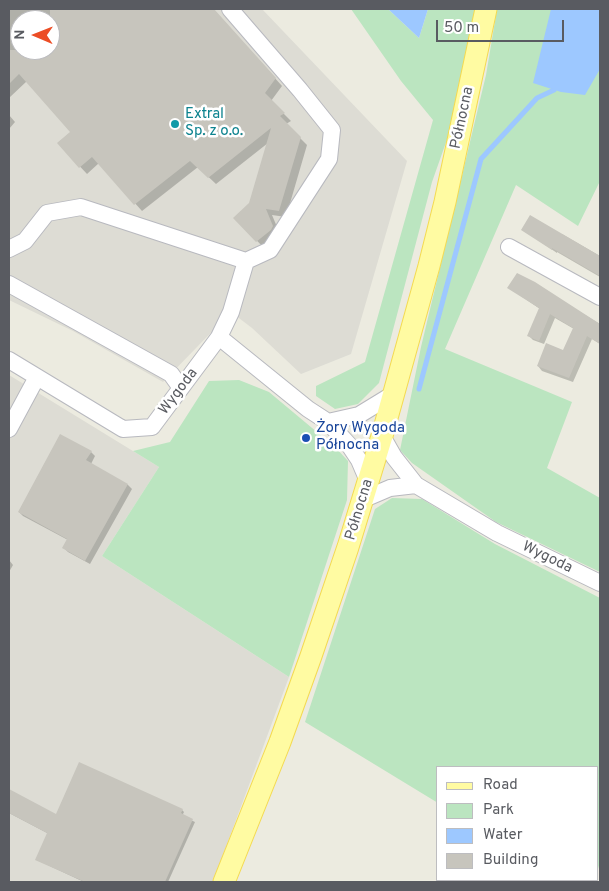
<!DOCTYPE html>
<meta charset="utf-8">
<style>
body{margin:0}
#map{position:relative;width:609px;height:891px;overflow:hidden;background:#ecebe0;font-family:Overpass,sans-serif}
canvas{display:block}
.frame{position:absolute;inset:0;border:10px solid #595b61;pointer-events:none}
.legend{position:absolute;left:436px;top:766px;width:162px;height:115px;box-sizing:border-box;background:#fff;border:1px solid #bdbdc0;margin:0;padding:6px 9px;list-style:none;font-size:15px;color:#595b61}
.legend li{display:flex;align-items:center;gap:10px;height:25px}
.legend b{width:25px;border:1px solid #bdbdc0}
.north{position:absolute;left:10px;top:10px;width:50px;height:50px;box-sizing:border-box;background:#fff;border:1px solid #bdbdc0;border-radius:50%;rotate:271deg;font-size:14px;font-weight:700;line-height:20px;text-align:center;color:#595b61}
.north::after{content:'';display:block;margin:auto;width:18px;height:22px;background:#ec4d25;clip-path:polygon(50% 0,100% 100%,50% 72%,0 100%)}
.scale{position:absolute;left:436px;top:20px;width:128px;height:22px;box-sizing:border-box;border:2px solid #595b61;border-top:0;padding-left:6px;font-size:15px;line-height:18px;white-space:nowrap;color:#595b61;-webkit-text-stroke:4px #fff;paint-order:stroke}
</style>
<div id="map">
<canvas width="609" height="891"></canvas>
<div class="frame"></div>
<ul class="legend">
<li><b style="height:6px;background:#fffba2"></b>Road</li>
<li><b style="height:14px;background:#bbe5c0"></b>Park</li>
<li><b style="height:14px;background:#9dc8ff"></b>Water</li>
<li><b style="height:14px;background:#c7c5bd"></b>Building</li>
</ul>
<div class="north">N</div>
<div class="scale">50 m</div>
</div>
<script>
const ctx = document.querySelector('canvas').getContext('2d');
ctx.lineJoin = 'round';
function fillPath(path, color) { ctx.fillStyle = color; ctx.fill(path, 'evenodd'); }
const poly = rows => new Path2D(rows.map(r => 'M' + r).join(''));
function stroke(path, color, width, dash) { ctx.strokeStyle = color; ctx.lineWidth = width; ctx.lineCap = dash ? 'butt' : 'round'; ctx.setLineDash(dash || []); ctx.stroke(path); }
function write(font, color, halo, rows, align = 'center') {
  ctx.font = font + ' Overpass,sans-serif'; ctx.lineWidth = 5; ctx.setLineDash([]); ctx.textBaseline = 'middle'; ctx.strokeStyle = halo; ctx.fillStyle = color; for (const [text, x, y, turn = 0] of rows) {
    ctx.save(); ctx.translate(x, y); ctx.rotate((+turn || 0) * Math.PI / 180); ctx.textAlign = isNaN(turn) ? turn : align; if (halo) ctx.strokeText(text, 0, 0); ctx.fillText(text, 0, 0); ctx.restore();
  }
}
fillPath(poly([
 [9,9,262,9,407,161,351,354,301,374,252,328,231,312,163,382,73,331,9,300],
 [20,20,50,20,50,50,20,50],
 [9,375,159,467,102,556,289,677,213,882,9,882]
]), '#dddcd4');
fillPath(poly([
 [351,9,388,9,419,38,428,9,477,9,450,131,432,182,379,383,358,404,335,409,316,396,316,386,365,362,433,120,401,81],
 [497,9,600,9,600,181,578,226,516,185,445,349,572,402,547,468,600,498,600,572,496,522,412,463,400,450,421,347,486,75],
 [239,380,269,392,336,448,348,461,347,500,289,677,102,556,159,467,133,451,170,442,209,381],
 [392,498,422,499,495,544,600,598,600,862,598,869,598,767,438,767,438,803,305,722,375,509]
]), '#bbe5c0');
fillPath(poly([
 [388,9,428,9,419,38],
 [551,9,600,9,600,69,585,95,561,92,533,83]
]), '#9dc8ff');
fillPath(poly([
 [9,9,213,9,282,86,271,101,291,121,286,124,307,145,286,217,272,215,280,234,264,248,235,218,250,204,268,143,216,184,198,167,142,211,99,163,87,174,58,143,71,132,27,81,9,98],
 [20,20,50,20,50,50,20,50],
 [9,115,15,122,9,129],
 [523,230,561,235,562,234,600,256,600,277,557,252,557,253],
 [517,274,600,324,600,344,592,339,573,382,542,371,538,366,564,352,574,329,555,318,544,344,533,340,528,335,540,309,509,288],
 [91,452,95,456,91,464,128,485,132,489,90,564,68,552,64,548,68,540,23,516,19,512],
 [9,560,13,565,9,572],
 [80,764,182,810,184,812,182,816,195,822,168,882,84,882,37,860,49,834,9,813,9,796,11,792,57,816],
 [470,880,500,880,502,882,468,882]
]), '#0003');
stroke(poly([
 [419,389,481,159,537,98,554,90]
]), '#9dc8ff', 5);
fillPath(poly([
 [50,9,214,9,276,78,265,93,285,113,280,116,301,137,279,211,266,209,273,226,271,230,256,242,233,218,249,203,271,128,208,178,190,161,134,205,92,157,79,168,57,143,70,132,19,74,9,84,9,50,50,50],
 [530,215,600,256,600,276,552,248,552,250,521,230],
 [517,273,535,282,600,324,600,344,587,336,569,378,537,366,546,343,563,350,573,328,550,314,539,341,527,336,539,308,507,288],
 [60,434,92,451,86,460,128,484,85,561,62,548,67,539,18,512],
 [79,762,183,809,181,813,193,819,165,882,85,882,35,860,47,833,9,813,9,789,56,814]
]), '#c7c5bd');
const minor = poly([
 [230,9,300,90,332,130,329,159,270,250,246,261],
 [509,247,600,297],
 [9,249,25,241,47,213,81,207,246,261,231,312,219,337],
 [9,284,171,374,181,388],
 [9,360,123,429,152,427,219,337,308,409,328,422,349,445,359,460,368,481],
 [328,422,359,415,395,393],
 [9,429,37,377],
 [382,436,394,457,416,485,497,533,600,583],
 [362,500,390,488,416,485]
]);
const major = poly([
 [224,882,280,742,311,656,348,547,382,436,429,266,445,202,486,9]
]);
stroke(minor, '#b8b9bf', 18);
stroke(major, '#f4da51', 23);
stroke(minor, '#fff', 16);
stroke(major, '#fffba2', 21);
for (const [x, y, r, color] of [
 [175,124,5,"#0f9aa8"],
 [306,438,5,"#1a4fb4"]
]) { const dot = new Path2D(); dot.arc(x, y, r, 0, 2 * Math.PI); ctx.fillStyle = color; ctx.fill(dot); stroke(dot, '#fff', 2); }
write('15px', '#0d838f', '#fff', [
 ["Extral",185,115],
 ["Sp. z o.o.",185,132]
], 'left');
write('15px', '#595b61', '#fff', [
 ["Północna",463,118,-78],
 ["Wygoda",179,392,-53],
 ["Północna",360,510,-73],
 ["Wygoda",547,558,26]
]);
write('15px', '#164399', '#fff', [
 ["Żory Wygoda",316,429],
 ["Północna",316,446]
], 'left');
</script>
